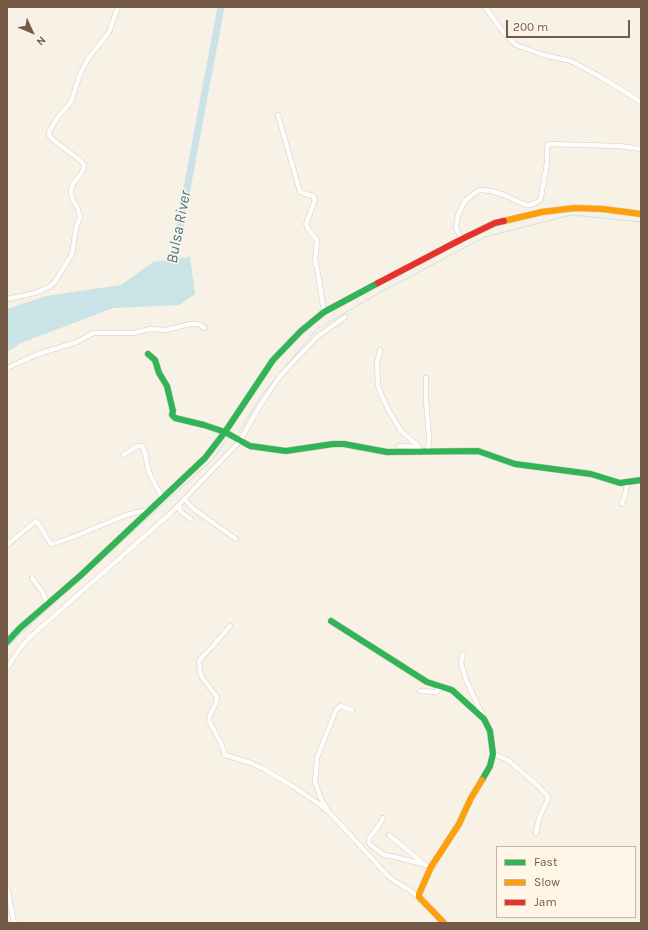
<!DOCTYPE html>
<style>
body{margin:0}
#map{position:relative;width:648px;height:930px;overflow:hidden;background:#f7f1e6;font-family:Karla,sans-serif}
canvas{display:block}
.frame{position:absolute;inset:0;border:8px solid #745947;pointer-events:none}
.legend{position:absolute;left:496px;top:846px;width:140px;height:72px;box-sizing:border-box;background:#fff6e7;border:1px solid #c7b7a7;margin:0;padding:5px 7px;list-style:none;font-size:12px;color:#745947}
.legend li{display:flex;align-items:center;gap:8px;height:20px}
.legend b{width:20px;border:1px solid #c7b7a7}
.north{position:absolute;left:12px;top:12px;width:40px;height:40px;-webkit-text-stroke:3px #fff6e7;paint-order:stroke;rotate:134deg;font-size:11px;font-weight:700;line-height:16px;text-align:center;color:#745947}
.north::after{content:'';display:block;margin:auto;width:14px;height:18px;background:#745947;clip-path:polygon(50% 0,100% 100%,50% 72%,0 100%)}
.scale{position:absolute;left:506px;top:20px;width:124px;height:18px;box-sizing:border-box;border:2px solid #745947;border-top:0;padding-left:5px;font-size:12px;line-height:14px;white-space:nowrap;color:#745947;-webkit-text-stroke:3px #fff6e7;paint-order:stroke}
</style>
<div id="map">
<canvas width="648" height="930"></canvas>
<div class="frame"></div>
<ul class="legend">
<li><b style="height:5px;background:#30b455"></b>Fast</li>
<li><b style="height:5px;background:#ff9f0a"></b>Slow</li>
<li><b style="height:5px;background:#e5322d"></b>Jam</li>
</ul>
<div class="north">N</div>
<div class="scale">200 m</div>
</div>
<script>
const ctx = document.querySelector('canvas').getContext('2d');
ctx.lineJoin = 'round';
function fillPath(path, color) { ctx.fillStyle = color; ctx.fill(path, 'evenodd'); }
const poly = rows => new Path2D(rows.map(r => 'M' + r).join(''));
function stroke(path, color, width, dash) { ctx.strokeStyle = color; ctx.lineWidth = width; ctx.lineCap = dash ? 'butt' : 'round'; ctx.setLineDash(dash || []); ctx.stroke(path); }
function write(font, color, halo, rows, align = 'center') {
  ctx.font = font + ' Karla,sans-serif'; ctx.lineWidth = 3; ctx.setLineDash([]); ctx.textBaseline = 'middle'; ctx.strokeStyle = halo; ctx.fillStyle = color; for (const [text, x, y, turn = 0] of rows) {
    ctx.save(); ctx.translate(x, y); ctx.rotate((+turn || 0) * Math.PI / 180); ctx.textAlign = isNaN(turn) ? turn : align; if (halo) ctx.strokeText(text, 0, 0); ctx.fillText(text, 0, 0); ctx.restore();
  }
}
fillPath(poly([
 [190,257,195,294,179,305,113,308,21,343,7,352,7,309,46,296,121,285,153,262]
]), '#c9e3e6');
stroke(poly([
 [239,432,263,393,317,329,379,293,485,237,571,215,641,222],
 [95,566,213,459,227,439],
 [7,647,69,589],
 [7,922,7,923]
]), '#c9e3e6', 1);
stroke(poly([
 [172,268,221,7]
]), '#c9e3e6', 7);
const street = poly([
 [485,7,504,33,516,45,544,55,571,61,599,76,641,102],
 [278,115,300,192,313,196,315,200,306,224,308,229,317,240,315,260,318,273,324,312],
 [462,239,456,228,458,215,465,201,476,192,480,190,491,191,504,195,526,205,531,205,539,201,541,197,547,163,547,148,548,144,619,146,641,149],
 [7,299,35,293,49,287,54,283,72,254,76,228,80,217,78,209,72,198,71,190,73,184,81,174,84,168,84,165,81,161,52,139,49,135,49,132,58,117,71,102,80,74,88,59,109,32,118,7],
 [380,350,377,364,378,385,381,394,388,409,401,431,417,445,421,451],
 [7,368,38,354,77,342,93,333,134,333,150,329,165,330,191,324,198,324,205,328],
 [426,378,426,400,429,437,428,451],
 [399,446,419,447],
 [123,455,138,446,142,446,145,452,148,469,151,477,162,497],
 [184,499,195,510,236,539],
 [622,504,626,491,627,483],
 [178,505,181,512,191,519],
 [7,545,35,522,38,523,50,543,53,544,73,537,126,515,151,509],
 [32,578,43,593,47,603],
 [230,626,212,647,200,659,199,662,201,676,217,697,216,703,210,715,209,721,221,743,225,755,251,763,264,769,294,787,319,804,330,813,388,876,396,882,408,889,419,897],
 [463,654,461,663,466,680,484,718],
 [7,668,21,647,30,637,171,513,240,441,259,407,280,376,317,337,345,317],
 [420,691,436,692,442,687],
 [493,754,508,760,537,785,546,794,548,798,547,801,539,818,536,833],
 [327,808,322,801,315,782,317,758,336,710,340,706,352,710],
 [383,818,378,827,369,838,369,843,372,846,384,855,395,857,426,865],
 [389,835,424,864],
 [7,886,14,923]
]);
const fast = poly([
 [148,354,155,360,159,373,167,386,173,411,172,415,175,418,204,425,225,432,250,446,286,451,333,444,344,444,387,452,478,451,515,464,591,474,620,483,641,480],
 [331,621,427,682,452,690,484,719,490,731,493,754,490,766,482,780],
 [7,642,20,628,80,576,205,458,225,432,273,360,301,331,324,312,378,283]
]);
const slow = poly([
 [504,221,542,212,575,208,603,209,641,214],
 [444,923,419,897,419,894,431,867,459,824,471,798,482,780]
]);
const jam = poly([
 [378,283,462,239,495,223,504,221]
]);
stroke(street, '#d6ccc2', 5.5);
stroke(fast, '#d7cdc3', 7);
stroke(slow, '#d7cdc3', 7);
stroke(jam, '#d7cdc3', 7);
stroke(street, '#fefdfb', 4.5);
stroke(fast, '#30b455', 6);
stroke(slow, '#ff9f0a', 6);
stroke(jam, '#e5322d', 6);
write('italic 16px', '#417988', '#fff6e7', [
 ["Bulsa River",179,227,-79]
]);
</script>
